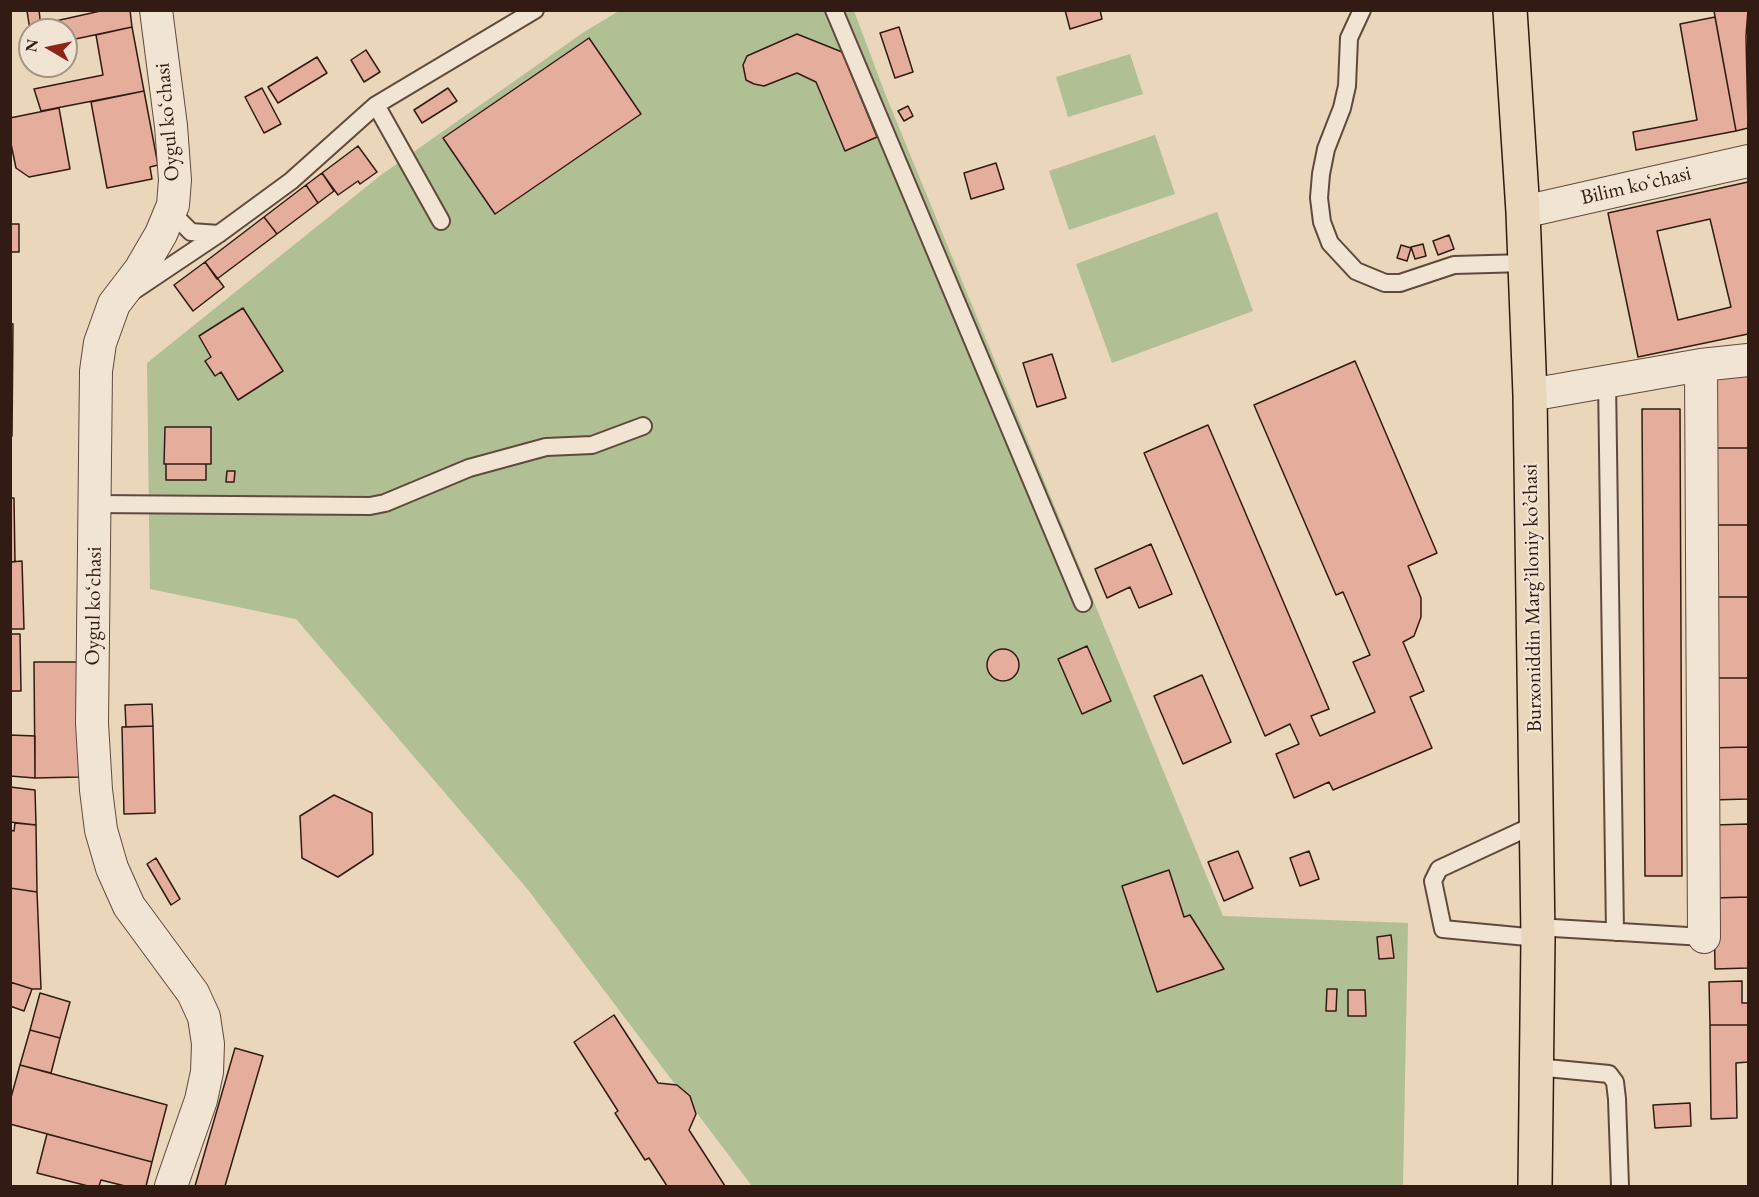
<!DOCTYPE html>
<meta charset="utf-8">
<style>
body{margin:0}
#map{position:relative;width:1759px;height:1197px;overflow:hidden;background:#e9d6bb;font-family:"EB Garamond",serif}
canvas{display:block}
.frame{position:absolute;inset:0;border:12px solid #321b12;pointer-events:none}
.north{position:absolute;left:18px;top:18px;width:60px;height:60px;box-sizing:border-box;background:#f1e4d3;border:2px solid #a59486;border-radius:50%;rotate:279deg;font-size:16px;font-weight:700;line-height:24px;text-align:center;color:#321b12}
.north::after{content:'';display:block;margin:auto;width:21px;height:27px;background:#8f2418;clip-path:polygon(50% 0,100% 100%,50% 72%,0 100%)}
</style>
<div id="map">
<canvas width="1759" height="1197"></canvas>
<div class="frame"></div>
<div class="north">N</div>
</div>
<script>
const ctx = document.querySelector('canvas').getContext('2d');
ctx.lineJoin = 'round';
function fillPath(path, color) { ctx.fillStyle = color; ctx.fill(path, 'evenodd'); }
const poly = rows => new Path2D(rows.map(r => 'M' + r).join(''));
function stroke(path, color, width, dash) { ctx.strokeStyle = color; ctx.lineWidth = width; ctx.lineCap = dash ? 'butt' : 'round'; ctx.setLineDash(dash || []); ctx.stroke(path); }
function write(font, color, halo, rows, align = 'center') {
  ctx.font = font + ' "EB Garamond",serif'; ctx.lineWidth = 4.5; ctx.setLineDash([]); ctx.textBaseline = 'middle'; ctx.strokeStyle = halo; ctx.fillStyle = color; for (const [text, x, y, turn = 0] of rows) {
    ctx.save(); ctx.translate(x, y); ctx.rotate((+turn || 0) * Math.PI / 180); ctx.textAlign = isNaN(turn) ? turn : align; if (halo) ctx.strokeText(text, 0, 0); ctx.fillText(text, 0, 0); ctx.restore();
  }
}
fillPath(poly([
 [619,11,854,11,886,96,1223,916,1408,923,1403,1186,752,1186,529,891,296,619,150,589,147,363,381,175,584,32],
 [1130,54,1143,94,1068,117,1056,77],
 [1155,135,1175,194,1069,230,1049,171],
 [1217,212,1253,311,1112,363,1076,264]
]), '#b0bf94');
const building = poly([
 [39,10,41,28,30,30,27,11,39,10],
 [105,10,130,10,132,27,66,41,66,30,54,30,51,22,105,10],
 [1065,10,1100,10,1102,19,1070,29,1065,10],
 [1748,10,1746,36,1748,128,1736,131,1714,11,1748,10],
 [1715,17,1736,131,1636,150,1633,132,1697,120,1680,24,1715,17],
 [132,27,144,91,41,111,34,89,103,75,96,35,132,27],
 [899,27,913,72,895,78,880,33,899,27],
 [797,34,842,52,877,137,845,151,816,82,797,73,764,86,754,84,746,80,743,65,747,56,797,34],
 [589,38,641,114,495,214,443,138,589,38],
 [366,50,380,72,364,82,351,60,366,50],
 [317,57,327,73,278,103,268,87,317,57],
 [262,88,281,124,264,133,245,97,262,88],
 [448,88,457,101,422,123,414,110,448,88],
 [144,91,158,165,150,167,152,179,107,188,91,102,144,91],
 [908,106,913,116,904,121,898,111,908,106],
 [59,108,70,169,29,177,16,168,10,139,10,118,59,108],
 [358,146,377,172,360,184,358,181,338,195,322,173,358,146],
 [996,163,1004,189,971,199,964,173,996,163],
 [322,173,334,191,318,203,306,185,322,173],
 [1748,182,1748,334,1638,357,1608,213,1748,182],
 [1710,219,1731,307,1678,320,1657,231,1710,219],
 [306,185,318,203,277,234,264,217,306,185],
 [264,217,277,234,217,279,205,262,264,217],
 [10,224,19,224,19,252,10,252,10,224],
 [1449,235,1454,249,1438,255,1433,241,1449,235],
 [1423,244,1426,256,1415,259,1411,247,1423,244],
 [1401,245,1411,248,1407,261,1397,258,1401,245],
 [205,262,224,287,193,311,174,285,205,262],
 [243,308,283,371,238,400,221,372,215,376,205,361,211,357,199,336,243,308],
 [10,323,13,324,12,436,10,436,10,323],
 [1052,354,1066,398,1037,407,1023,363,1052,354],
 [1355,361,1437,553,1408,566,1421,598,1421,617,1414,636,1403,642,1424,691,1410,697,1432,748,1333,790,1329,782,1294,798,1276,754,1299,744,1290,724,1265,736,1144,453,1208,425,1329,709,1311,716,1320,736,1375,712,1353,662,1370,655,1343,592,1336,595,1254,405,1355,361],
 [1748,372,1748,448,1710,448,1710,376,1748,372],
 [1642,409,1680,409,1682,876,1645,876,1642,409],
 [165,427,211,427,211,464,164,464,165,427],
 [1710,448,1748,448,1748,525,1710,525,1710,448],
 [166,464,206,464,206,480,166,480,166,464],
 [227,471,235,471,234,482,226,482,227,471],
 [10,498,14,498,15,562,10,562,10,498],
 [1710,525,1748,525,1748,597,1710,597,1710,525],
 [1151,544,1172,594,1139,608,1130,587,1107,598,1095,569,1151,544],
 [22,561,24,629,10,629,10,562,22,561],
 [1710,597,1748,597,1748,678,1710,678,1710,597],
 [10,634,20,634,21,691,10,691,10,634],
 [1087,646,1111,701,1082,714,1058,659,1087,646],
 '987 665a16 16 0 1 1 32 0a16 16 0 1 1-32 0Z',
 [34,662,78,662,79,777,35,778,34,662],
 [1202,675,1231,742,1183,764,1154,696,1202,675],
 [1710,678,1748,678,1748,747,1711,748,1710,678],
 [152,704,153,726,126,727,125,705,152,704],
 [153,726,155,813,124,814,122,727,153,726],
 [10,735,35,736,35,778,10,776,10,735],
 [1748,747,1748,799,1710,800,1711,748,1748,747],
 [10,787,35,790,36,825,10,822,10,787],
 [334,795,372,813,373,854,338,877,302,858,300,816,334,795],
 [15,823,36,825,37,892,10,888,10,830,14,831,15,823],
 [1748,824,1748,897,1714,898,1714,825,1748,824],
 [1238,851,1253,888,1224,901,1208,862,1238,851],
 [1309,851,1319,879,1300,886,1290,858,1309,851],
 [156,858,180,899,171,905,147,864,156,858],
 [1169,870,1184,917,1190,915,1224,969,1157,992,1122,886,1169,870],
 [10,888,37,892,41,989,32,989,10,982,10,888],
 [1748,897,1748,968,1715,969,1714,898,1748,897],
 [1391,935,1394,958,1379,959,1377,937,1391,935],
 [1742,981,1742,1003,1748,1003,1748,1025,1710,1025,1709,982,1742,981],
 [10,982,32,989,24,1011,10,1006,10,982],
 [1327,989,1337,989,1336,1011,1326,1011,1327,989],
 [1348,990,1365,990,1366,1016,1348,1016,1348,990],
 [40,993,70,1002,60,1038,30,1030,40,993],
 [614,1015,658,1083,677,1085,690,1096,696,1114,689,1130,725,1186,667,1186,649,1158,645,1160,615,1113,618,1111,574,1042,614,1015],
 [1710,1025,1748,1025,1748,1062,1736,1063,1737,1118,1711,1119,1710,1025],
 [30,1030,60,1038,51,1073,20,1065,30,1030],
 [235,1048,263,1056,225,1186,195,1186,235,1048],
 [20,1065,167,1105,152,1162,10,1124,10,1101,20,1065],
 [1690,1103,1691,1126,1655,1128,1653,1105,1690,1103],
 [47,1134,152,1162,146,1186,125,1186,101,1180,99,1186,88,1186,37,1173,47,1134]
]);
fillPath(building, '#e5ad9c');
stroke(building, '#321b12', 1.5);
const lane = poly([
 [834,10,1083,603],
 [1362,10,1349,38,1347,86,1342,108,1326,149,1321,174,1319,198,1322,222,1330,243,1356,271,1385,283,1400,283,1454,265,1525,263],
 [376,105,441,221],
 [173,206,178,219,191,232,219,234],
 [135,290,220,233,291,181,376,105,535,10],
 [1607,381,1615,932],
 [94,504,370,506,385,503,469,468,546,447,592,445,643,426],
 [1536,824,1439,869,1433,881,1443,929,1538,938],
 [1537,927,1704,937],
 [1536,1067,1609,1074,1615,1082,1617,1099,1620,1186]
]);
const street = poly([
 [156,10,171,126,175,180,173,205,161,234,140,270,114,304,100,343,96,371,92,723,96,790,101,830,112,868,129,906,193,993,204,1017,208,1044,207,1072,201,1100,171,1186],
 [1523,212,1748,161],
 [1701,365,1704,937],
 [1530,395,1701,365,1748,360]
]);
const primary = poly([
 [1510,10,1523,212,1530,395,1538,938,1535,1186]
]);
stroke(lane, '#604a3c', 20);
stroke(street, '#604a3c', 34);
stroke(primary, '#321b12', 36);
stroke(lane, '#f1e4d3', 16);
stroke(street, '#f1e4d3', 32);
stroke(primary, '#e9d6bb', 33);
write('21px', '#321b12', '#f1e4d3', [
 ["Oygul koʻchasi",168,122,-95],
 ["Bilim koʻchasi",1636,186,-13],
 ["Burxoniddin Marg’iloniy ko’chasi",1533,598,-91],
 ["Oygul koʻchasi",94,606,-89]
]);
</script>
